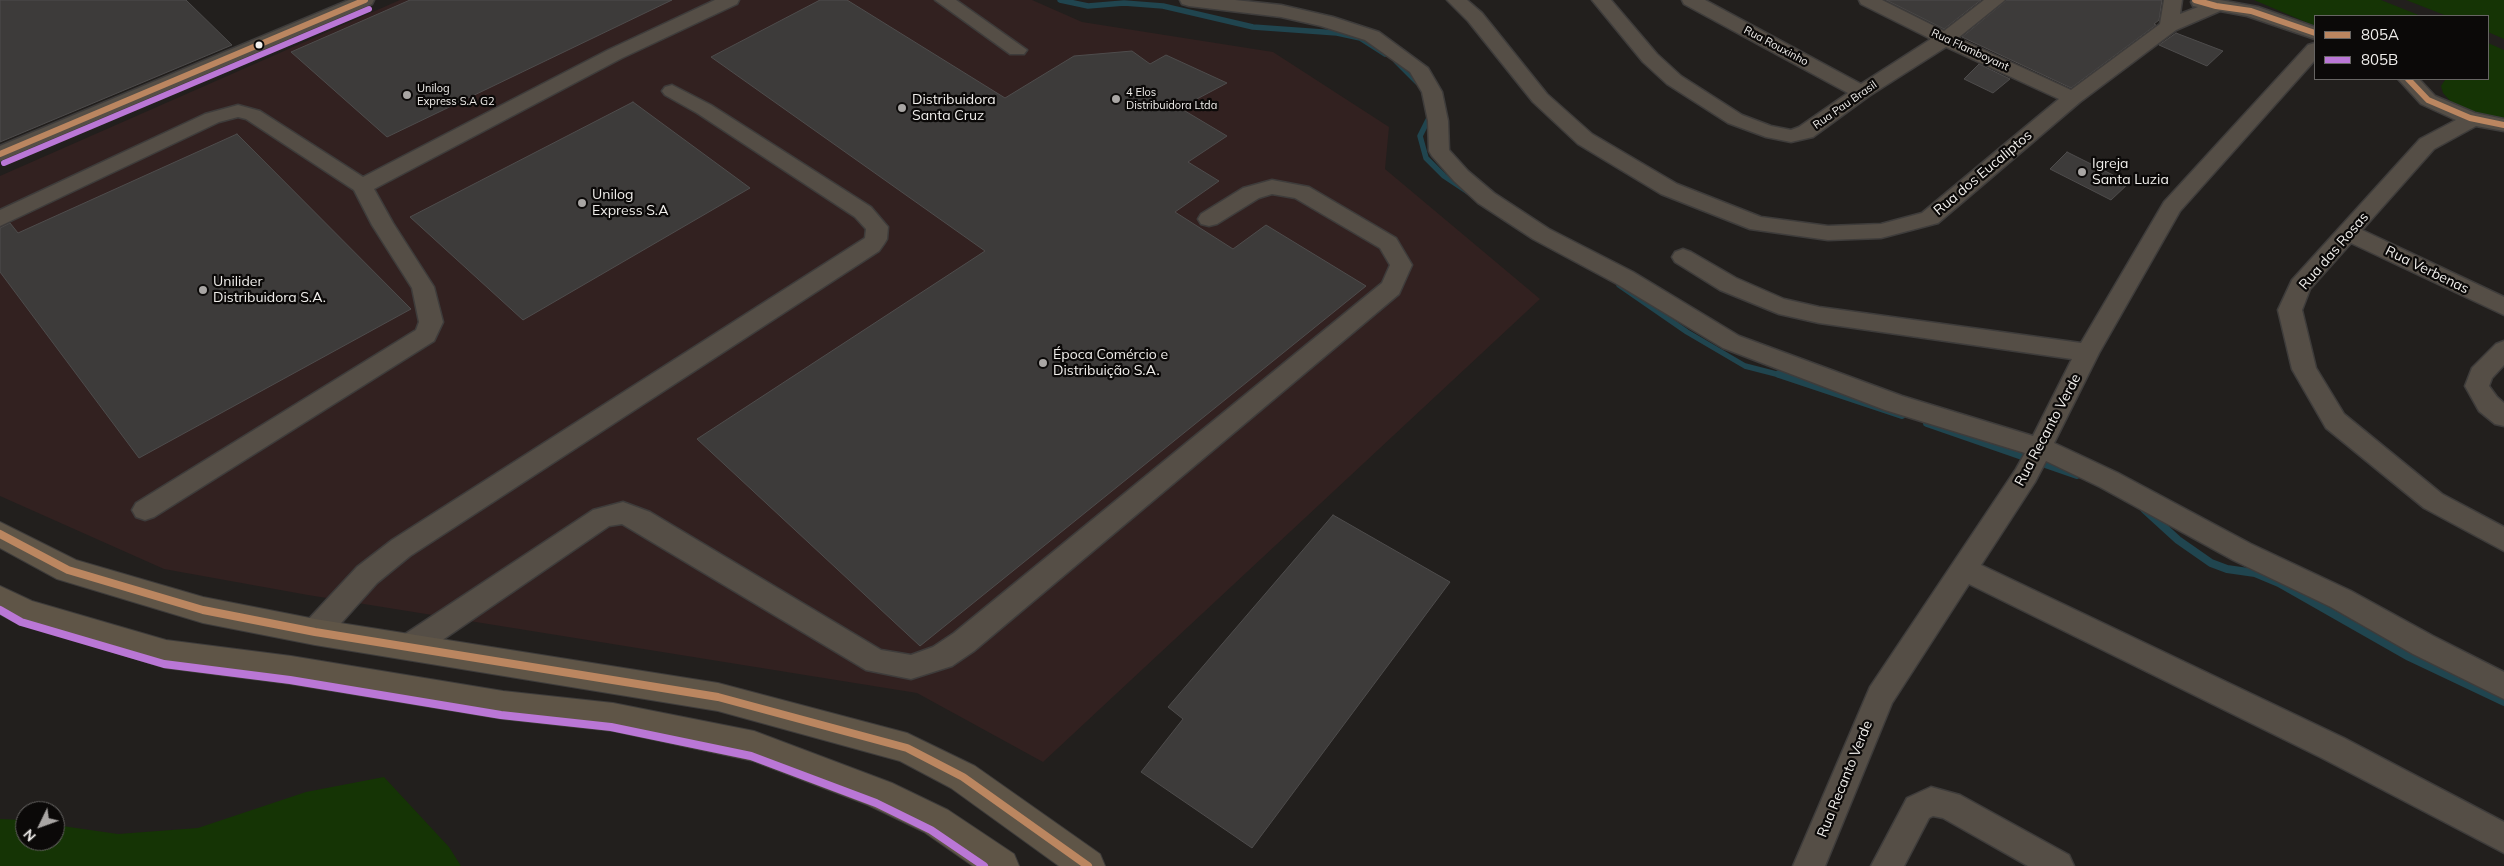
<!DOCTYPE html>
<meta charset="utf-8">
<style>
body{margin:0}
#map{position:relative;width:2504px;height:866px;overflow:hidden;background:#221f1d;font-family:Mulish,sans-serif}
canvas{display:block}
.legend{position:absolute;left:2314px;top:15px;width:175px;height:65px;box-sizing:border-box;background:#0b0908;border:1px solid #676563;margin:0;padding:6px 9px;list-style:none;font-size:15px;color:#f1efec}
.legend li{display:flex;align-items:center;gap:10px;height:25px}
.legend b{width:25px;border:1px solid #676563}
.north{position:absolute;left:15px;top:801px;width:50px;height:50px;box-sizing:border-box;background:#0b0908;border:1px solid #676563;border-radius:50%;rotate:228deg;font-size:14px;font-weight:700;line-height:20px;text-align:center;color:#f1efec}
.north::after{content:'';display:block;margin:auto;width:18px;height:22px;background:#a9a6a4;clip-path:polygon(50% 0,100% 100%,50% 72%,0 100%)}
</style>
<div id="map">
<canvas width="2504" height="866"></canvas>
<ul class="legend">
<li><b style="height:6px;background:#bb8660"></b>805A</li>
<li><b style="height:6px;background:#ba77d6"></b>805B</li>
</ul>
<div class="north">N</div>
</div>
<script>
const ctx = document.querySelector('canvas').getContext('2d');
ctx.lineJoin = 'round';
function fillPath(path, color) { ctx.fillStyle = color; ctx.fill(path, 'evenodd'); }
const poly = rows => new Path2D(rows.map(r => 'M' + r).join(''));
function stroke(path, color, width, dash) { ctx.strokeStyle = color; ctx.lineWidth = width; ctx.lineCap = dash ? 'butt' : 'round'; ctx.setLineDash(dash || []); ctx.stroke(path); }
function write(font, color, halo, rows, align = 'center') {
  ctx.font = font + ' Mulish,sans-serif'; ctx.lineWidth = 4.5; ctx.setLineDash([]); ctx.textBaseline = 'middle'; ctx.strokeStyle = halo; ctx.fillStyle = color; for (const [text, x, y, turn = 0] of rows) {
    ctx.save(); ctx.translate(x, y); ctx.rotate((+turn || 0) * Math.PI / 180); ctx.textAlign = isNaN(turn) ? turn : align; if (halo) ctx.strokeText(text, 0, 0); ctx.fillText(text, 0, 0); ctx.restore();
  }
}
fillPath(poly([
 [400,0,1032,0,1082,22,1273,52,1389,127,1385,169,1540,299,1043,762,917,693,308,595,164,569,0,496,0,176]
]), '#322120');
fillPath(poly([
 [2254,0,2381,0,2421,16,2315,16,2315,26],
 [2406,0,2504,0,2504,39,2488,32,2488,16,2447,16],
 [2488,43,2504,50,2504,119,2479,116,2464,110,2451,102,2443,93,2441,86,2445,80,2442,79,2488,79],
 [384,777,449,847,461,866,0,866,0,819,25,820,25,841,55,841,55,825,118,834,198,828,306,792]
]), '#153405');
stroke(poly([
 [1060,0,1088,6,1124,3,1163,6,1253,27,1337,33,1360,38,1385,54],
 [1396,61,1417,82],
 [1431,114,1420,136,1426,158,1444,176,1468,192],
 [1619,285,1687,332,1745,366,1784,376]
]), '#20454f', 5.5);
stroke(poly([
 [1779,374,1902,415],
 [1927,423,2077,475],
 [2144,509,2178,540,2211,563,2227,569,2255,573,2279,583,2409,657,2504,702]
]), '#20454f', 8);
const building = poly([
 [0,0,186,0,232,45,0,142,0,0],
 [410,0,672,0,387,137,291,52,410,0],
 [820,0,847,0,1005,98,1074,56,1132,51,1150,64,1166,55,1227,83,1180,108,1227,136,1188,162,1219,181,1175,212,1233,249,1266,225,1366,286,920,646,697,439,985,251,711,57,820,0],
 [1886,0,1981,0,1944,29,1886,0],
 [2007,0,2162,0,2159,20,2154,24,2156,25,2071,88,1962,37,2007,0],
 [2176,33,2223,51,2207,66,2159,45,2176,33],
 [1979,64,2010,79,1993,93,1964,79,1979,64],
 [633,102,750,188,523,320,410,217,633,102],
 [237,134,411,309,139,458,0,272,0,228,10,223,18,233,237,134],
 [2067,152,2129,183,2111,200,2050,169,2067,152],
 [1333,515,1450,582,1252,848,1141,772,1183,719,1168,707,1333,515]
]);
fillPath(building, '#3d3b3a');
stroke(building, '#4e4c4c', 1);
const minor = poly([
 [349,0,374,0,372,4,0,161,0,146,349,0],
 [715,0,739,0,737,4,622,58,374,189,393,223,434,287,443,322,434,341,154,517,145,520,136,517,132,510,136,503,416,330,419,322,412,288,372,225,354,190,246,119,238,117,219,122,0,226,0,210,205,114,238,105,260,111,363,177,608,50,715,0],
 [935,0,956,0,1027,50,1024,54,1010,54,935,0],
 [1180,0,1235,0,1281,5,1333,17,1379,32,1428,68,1442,92,1448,121,1449,150,1468,171,1494,193,1549,229,1633,272,1739,336,1902,396,2033,436,2072,359,1819,323,1779,314,1720,290,1675,262,1672,257,1675,252,1683,249,1691,252,1736,278,1784,299,1819,307,2081,343,2164,202,2308,45,2315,43,2315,60,2180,211,2099,353,2054,443,2118,473,2251,544,2351,591,2433,636,2504,672,2504,699,2413,654,2331,607,2233,560,2100,487,2046,461,2035,482,1981,565,2344,738,2504,822,2504,853,2322,758,1969,584,1892,703,1825,866,1793,866,1870,687,2016,469,2025,453,1885,410,1723,348,1617,284,1533,239,1478,203,1454,181,1432,156,1429,151,1428,121,1422,92,1410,72,1365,40,1321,26,1281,17,1189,6,1182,4,1180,0],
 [1447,0,1467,0,1482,13,1547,94,1592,134,1677,184,1761,217,1828,226,1881,224,1922,213,2059,99,1946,47,1869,96,1813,137,1791,142,1766,137,1728,123,1667,84,1643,62,1592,0,1611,0,1657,54,1681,76,1742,115,1771,126,1791,130,1799,127,1848,93,1684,4,1682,0,1705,0,1861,84,1931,39,1861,4,1859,0,1882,0,1944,31,1984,0,2005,0,1958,38,2071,90,2160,24,2164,0,2182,0,2180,14,2198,7,2193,6,2191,2,2192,0,2220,0,2258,7,2315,27,2315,39,2247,16,2220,11,2176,30,2080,102,1938,223,1881,238,1828,240,1750,229,1661,194,1578,144,1533,102,1468,21,1447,0],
 [2398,79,2419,79,2435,96,2475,113,2504,119,2504,131,2476,126,2434,149,2362,230,2504,297,2504,315,2351,243,2310,289,2302,310,2316,368,2344,414,2442,494,2504,527,2504,551,2424,508,2326,428,2292,369,2278,310,2292,280,2420,139,2456,120,2421,104,2398,79],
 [672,85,711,105,871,207,888,227,887,239,884,244,879,251,410,556,377,583,325,641,315,644,305,641,301,632,305,623,357,567,392,540,865,238,866,229,855,217,697,113,665,95,662,91,665,87,672,85],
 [1272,180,1309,187,1396,238,1412,265,1399,294,974,651,952,666,911,679,866,670,622,524,609,526,419,656,409,659,399,656,395,647,399,638,593,510,623,502,650,512,881,650,911,655,933,647,954,633,1382,283,1390,265,1380,248,1295,198,1272,194,1259,198,1217,224,1209,226,1201,224,1198,219,1201,214,1243,188,1272,180],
 [2504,341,2504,365,2492,378,2489,386,2497,397,2504,403,2504,426,2495,424,2479,411,2465,386,2472,368,2496,344,2504,341],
 [1931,787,1960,795,2069,855,2074,866,2028,866,1943,818,1933,816,1929,818,1904,866,1871,866,1907,798,1931,787]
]);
const major = poly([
 [0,522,76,560,203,597,315,619,718,683,907,733,975,766,1100,854,1105,866,1059,866,951,788,900,761,718,711,315,645,203,623,57,579,0,548,0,522],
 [0,586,32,601,166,640,291,656,503,691,613,703,754,731,892,783,948,810,1014,854,1019,866,973,866,924,832,868,805,753,761,613,731,503,719,291,684,166,668,13,621,0,614,0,586]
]);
stroke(minor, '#3e3c3b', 3);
stroke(major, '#3e3c3b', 2);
fillPath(minor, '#554e46');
fillPath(major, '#5f5547');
stroke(poly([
 [2195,0,2216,6,2251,11,2315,33],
 [2408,79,2428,100,2470,118,2504,125],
 [0,154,365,0]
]), '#bb8660', 6);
stroke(poly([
 [0,534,68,570,203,610,315,632,718,697,907,748,963,777,1088,866]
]), '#bb8660', 8);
stroke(poly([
 [4,163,369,9]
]), '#ba77d6', 6);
stroke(poly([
 [0,610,21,622,164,664,290,680,501,715,611,727,751,756,876,803,931,830,984,866]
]), '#ba77d6', 8);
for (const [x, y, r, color] of [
 [259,45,4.5,"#f1efec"],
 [407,95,5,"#a9a6a4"],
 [1116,99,5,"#a9a6a4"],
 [902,108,5,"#a9a6a4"],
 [2082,172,5,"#a9a6a4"],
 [582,203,5,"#a9a6a4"],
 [203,290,5,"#a9a6a4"],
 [1043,363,5,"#a9a6a4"]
]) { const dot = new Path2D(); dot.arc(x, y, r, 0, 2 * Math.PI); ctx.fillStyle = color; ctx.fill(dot); stroke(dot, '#0b0908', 2); }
write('11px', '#f1efec', '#0b0908', [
 ["Rua Rouxinho",1776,46,28],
 ["Rua Flamboyant",1970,50,25],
 ["Rua Pau Brasil",1845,105,-35]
]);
write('11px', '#f1efec', '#0b0908', [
 ["Unilog",417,89],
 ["Express S.A G2",417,102],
 ["4 Elos",1126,93],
 ["Distribuidora Ltda",1126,106]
], 'left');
write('14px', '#f1efec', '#0b0908', [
 ["Distribuidora",912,100],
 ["Santa Cruz",912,116],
 ["Igreja",2092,164],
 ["Santa Luzia",2092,180],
 ["Unilog",592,195],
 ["Express S.A",592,211],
 ["Unilider",213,282],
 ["Distribuidora S.A.",213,298],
 ["Época Comércio e",1053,355],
 ["Distribuição S.A.",1053,371]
], 'left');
write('14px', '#f1efec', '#0b0908', [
 ["Rua dos Eucaliptos",1983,173,-40],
 ["Rua das Rosas",2334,251,-49],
 ["Rua Verbenas",2427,270,26],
 ["Rua Recanto Verde",2048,430,-62],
 ["Rua Recanto Verde",1845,779,-68]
]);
</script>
